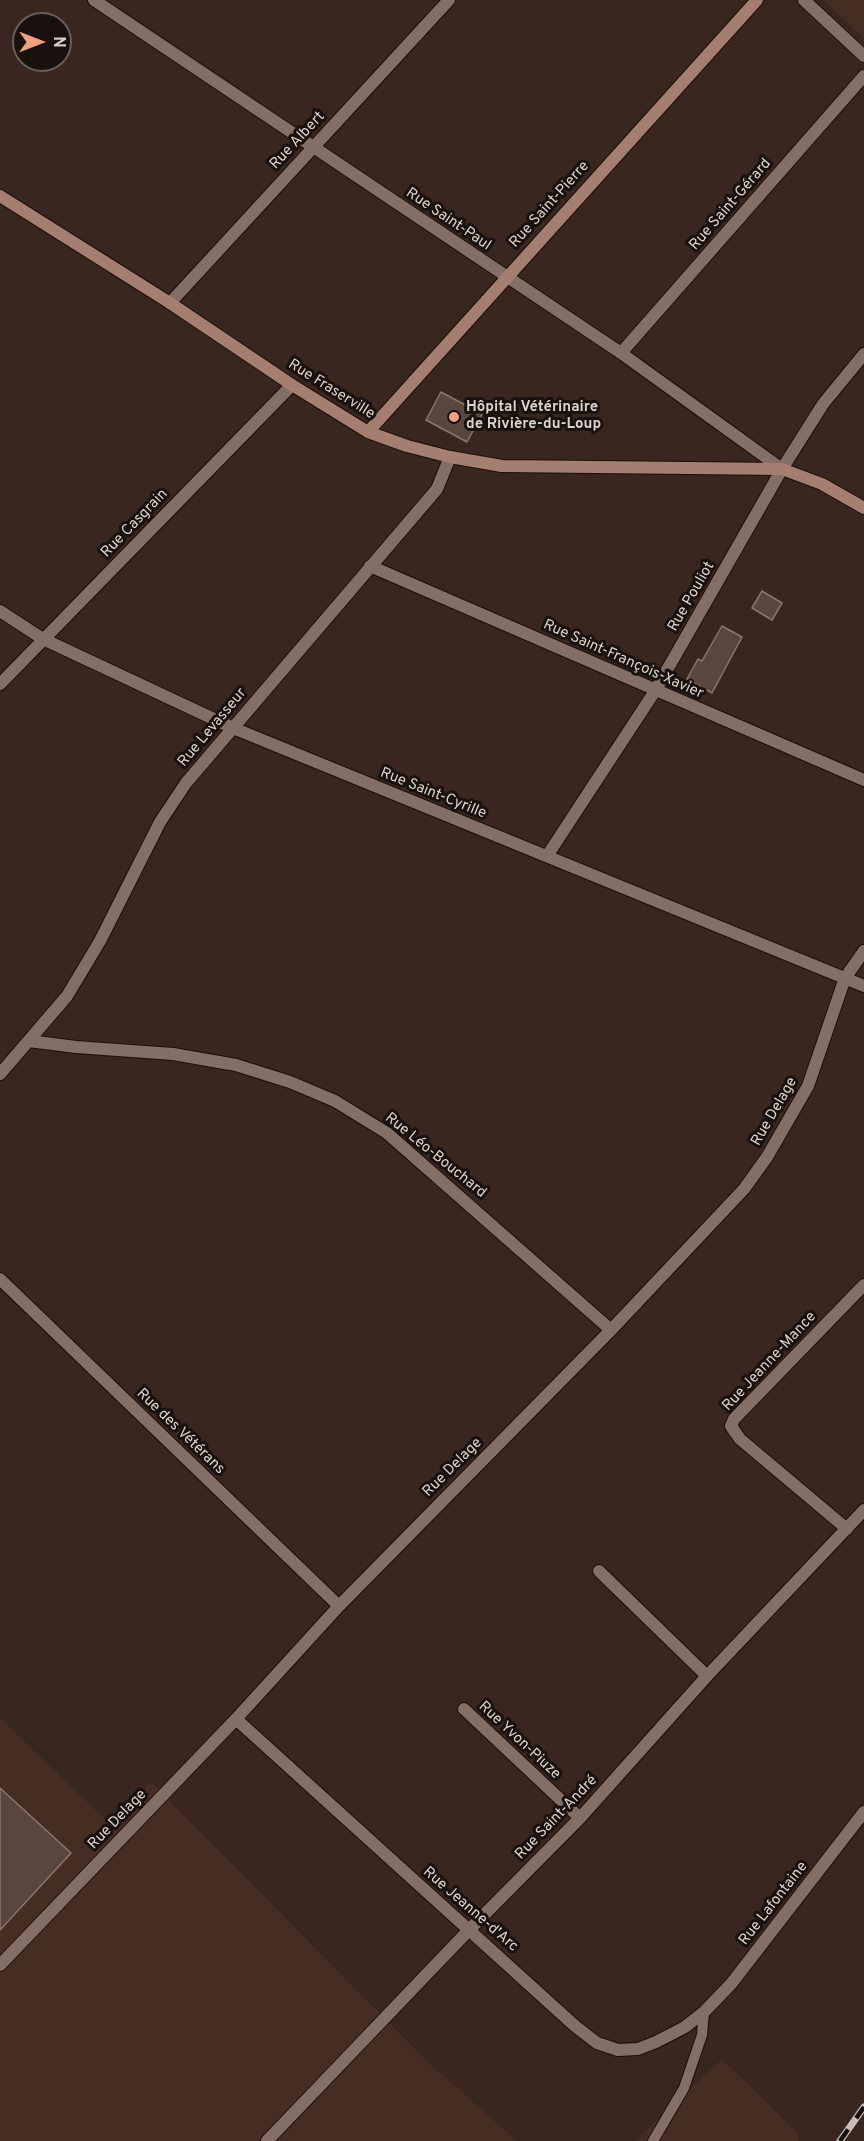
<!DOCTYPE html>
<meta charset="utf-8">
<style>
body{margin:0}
#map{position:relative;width:864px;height:2141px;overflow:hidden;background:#38261f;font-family:Overpass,sans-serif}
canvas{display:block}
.north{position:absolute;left:12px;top:12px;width:60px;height:60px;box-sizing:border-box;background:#19110e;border:2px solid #675e5a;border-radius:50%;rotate:90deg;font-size:16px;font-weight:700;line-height:24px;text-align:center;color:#ddd1cd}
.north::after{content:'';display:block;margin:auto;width:21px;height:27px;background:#f2a081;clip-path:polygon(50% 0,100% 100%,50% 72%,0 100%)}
</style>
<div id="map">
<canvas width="864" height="2141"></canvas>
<div class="north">N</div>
</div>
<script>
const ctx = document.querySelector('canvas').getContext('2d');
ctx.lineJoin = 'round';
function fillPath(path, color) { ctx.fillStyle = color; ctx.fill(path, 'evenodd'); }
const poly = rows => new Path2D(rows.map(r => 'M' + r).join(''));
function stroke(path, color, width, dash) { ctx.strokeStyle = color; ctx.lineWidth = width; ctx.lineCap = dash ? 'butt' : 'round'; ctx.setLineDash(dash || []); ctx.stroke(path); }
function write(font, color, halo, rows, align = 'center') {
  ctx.font = font + ' Overpass,sans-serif'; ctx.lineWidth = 6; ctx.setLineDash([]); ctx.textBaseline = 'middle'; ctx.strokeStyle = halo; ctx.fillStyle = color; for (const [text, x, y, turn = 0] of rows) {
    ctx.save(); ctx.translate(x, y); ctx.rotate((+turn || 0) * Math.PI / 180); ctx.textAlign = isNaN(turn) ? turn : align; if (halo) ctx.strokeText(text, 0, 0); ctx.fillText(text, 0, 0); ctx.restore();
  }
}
fillPath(poly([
 [824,0,864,0,864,39],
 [0,1718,109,1823,151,1782,428,2062,517,2141,0,2141],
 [722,2059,799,2134,798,2141,635,2141]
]), '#452d24');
const building = poly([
 [441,392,482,414,467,442,426,420,441,392],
 [762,591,782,603,772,620,752,608,762,591],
 [722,626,742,637,712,693,687,679,698,659,702,661,722,626],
 [0,1788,71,1853,0,1930,0,1788]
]);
fillPath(building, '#59463e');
stroke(building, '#8c766e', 1.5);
const lane = poly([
 [653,2141,684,2088,702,2035,704,2012]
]);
const street = poly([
 [94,0,621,353,782,469],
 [804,0,864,56],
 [170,303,449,0],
 [621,353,864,76],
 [370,566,864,780],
 [0,611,43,639,233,728,864,986],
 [0,684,292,385],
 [547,856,655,691,782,469,823,404,864,354],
 [29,1041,76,1047,173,1054,236,1065,290,1082,335,1101,387,1133,611,1330],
 [0,1074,67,996,100,941,160,822,186,783,437,489,450,457],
 [0,1279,339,1606],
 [847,1529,740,1439,731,1426,734,1419,864,1285],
 [599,1571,707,1676],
 [464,1709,580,1818],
 [236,1719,575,2026,597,2043,618,2050,638,2049,656,2042,685,2027,704,2012,731,1984,864,1812],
 [0,1965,236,1719,339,1606,611,1330,744,1189,767,1157,808,1086,845,978,864,951],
 [267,2141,468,1931,580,1818,707,1676,864,1510]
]);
const secondary = poly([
 [0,196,170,303,292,385,368,432,407,446,450,457,502,466,782,469,822,484,864,508],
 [368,432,757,0]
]);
stroke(lane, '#1e0e08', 12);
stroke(street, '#1e0e08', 14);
stroke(secondary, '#1e0e08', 14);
stroke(lane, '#846f67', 10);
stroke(street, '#846f67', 12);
stroke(secondary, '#a47f71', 12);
const rail = poly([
 [840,2141,864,2107]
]);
stroke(rail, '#c9bdb8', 7);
stroke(rail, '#19110e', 4.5, [14]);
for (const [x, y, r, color] of [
 [454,417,6,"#f2a081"]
]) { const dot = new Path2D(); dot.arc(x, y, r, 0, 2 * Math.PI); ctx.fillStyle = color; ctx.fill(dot); stroke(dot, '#19110e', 2); }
write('15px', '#ddd1cd', '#19110e', [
 ["Rue Albert",298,141,-47],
 ["Rue Saint-Pierre",550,205,-48],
 ["Rue Saint-Gérard",731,205,-49],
 ["Rue Saint-Paul",448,220,34],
 ["Rue Fraserville",331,390,32],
 ["Rue Casgrain",135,524,-46],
 ["Rue Pouliot",692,597,-60],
 ["Rue Saint-François-Xavier",623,660,24],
 ["Rue Levasseur",213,728,-50],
 ["Rue Saint-Cyrille",433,794,22],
 ["Rue Delage",775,1112,-60],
 ["Rue Léo-Bouchard",435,1156,39],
 ["Rue Jeanne-Mance",770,1362,-47],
 ["Rue des Vétérans",180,1432,44],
 ["Rue Delage",453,1468,-45],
 ["Rue Yvon-Piuze",519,1741,43],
 ["Rue Saint-André",557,1818,-46],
 ["Rue Delage",118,1820,-46],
 ["Rue Lafontaine",774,1904,-52],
 ["Rue Jeanne-d'Arc",470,1910,41]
]);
write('bold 15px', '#ddd1cd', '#19110e', [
 ["Hôpital Vétérinaire",466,408],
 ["de Rivière-du-Loup",466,425]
], 'left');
</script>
